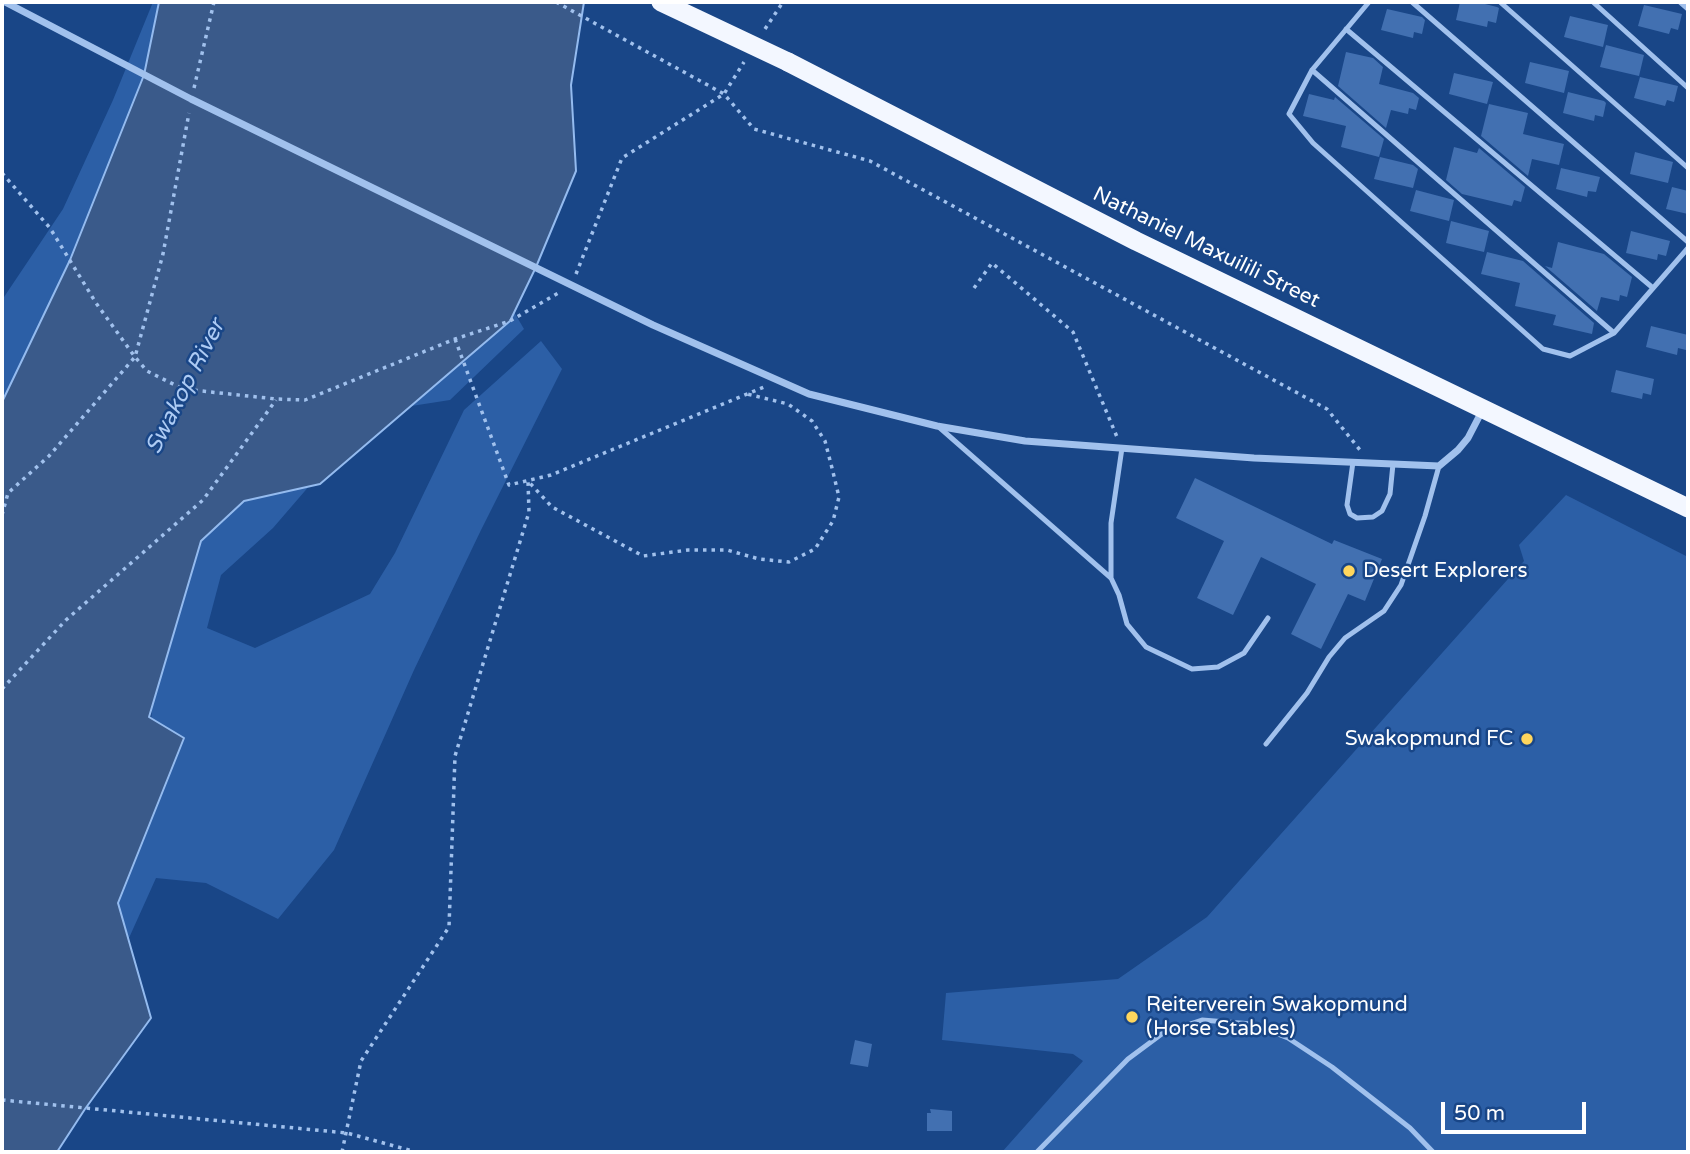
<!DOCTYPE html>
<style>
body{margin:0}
#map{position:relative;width:1690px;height:1154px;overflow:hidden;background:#194687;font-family:"Varela Round",sans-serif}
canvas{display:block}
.frame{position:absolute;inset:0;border:4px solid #fff;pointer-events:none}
.scale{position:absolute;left:1441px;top:1102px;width:145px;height:32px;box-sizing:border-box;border:4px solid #fff;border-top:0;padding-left:9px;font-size:21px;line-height:24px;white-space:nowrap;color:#fff;-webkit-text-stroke:5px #194687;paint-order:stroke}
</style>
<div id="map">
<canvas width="1690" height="1154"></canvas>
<div class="frame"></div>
<div class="scale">50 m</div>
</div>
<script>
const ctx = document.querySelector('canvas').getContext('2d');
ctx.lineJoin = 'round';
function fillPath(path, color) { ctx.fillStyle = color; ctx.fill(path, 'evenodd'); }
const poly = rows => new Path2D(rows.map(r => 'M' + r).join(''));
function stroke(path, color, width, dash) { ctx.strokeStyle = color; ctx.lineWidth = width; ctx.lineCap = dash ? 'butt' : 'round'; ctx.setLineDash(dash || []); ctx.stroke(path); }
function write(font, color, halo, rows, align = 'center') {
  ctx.font = font + ' "Varela Round",sans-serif'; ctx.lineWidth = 5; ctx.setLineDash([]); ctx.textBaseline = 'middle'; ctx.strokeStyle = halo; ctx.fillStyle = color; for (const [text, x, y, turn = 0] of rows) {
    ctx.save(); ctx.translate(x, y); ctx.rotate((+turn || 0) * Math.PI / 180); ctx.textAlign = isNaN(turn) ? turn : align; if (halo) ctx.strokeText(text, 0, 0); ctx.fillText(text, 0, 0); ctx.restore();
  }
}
fillPath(poly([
 [153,2,505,2,497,283,524,329,450,400,373,412,273,528,221,575,207,628,255,648,370,594,395,553,464,410,541,341,562,369,481,530,414,670,334,850,278,919,206,883,156,878,88,1029,148,760,162,585,2,437,2,300,63,209,113,100],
 [1566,495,1688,557,1688,1152,1002,1152,1083,1061,1073,1054,942,1040,946,993,1118,979,1207,917,1524,561,1519,545]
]), '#2c5fa6');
const water = poly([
 [159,2,584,2,571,85,576,171,536,267,510,321,320,484,244,501,201,541,149,717,184,738,118,903,151,1018,85,1109,57,1152,2,1152,2,402,70,260,144,75,159,2]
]);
fillPath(water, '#3a5a8a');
stroke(water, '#94bbef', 2);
fillPath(poly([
 [1460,2,1477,2,1497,7,1499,8,1496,23,1488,21,1487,27,1456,20],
 [1644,5,1682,14,1678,30,1671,28,1669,34,1638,26],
 [1387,9,1422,17,1425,20,1422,34,1414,32,1413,38,1381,30],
 [1570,16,1608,25,1603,47,1564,37],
 [1606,45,1644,55,1639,76,1600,67],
 [1346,52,1373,58,1383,67,1379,84,1413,93,1419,98,1416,110,1409,108,1408,114,1391,110,1386,128,1338,86],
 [1530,62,1569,71,1564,93,1525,83],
 [1454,73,1493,82,1487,104,1449,94],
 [1640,77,1678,86,1674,102,1667,100,1665,106,1634,98],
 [1568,92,1604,101,1606,103,1603,117,1595,115,1594,121,1563,113],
 [1309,94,1334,100,1335,97,1384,139,1379,157,1341,147,1346,126,1303,116],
 [1489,104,1528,113,1523,134,1564,144,1559,165,1532,159,1528,176,1481,136],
 [1454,147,1477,153,1479,148,1525,187,1521,202,1514,200,1512,206,1462,194,1446,180],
 [1635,152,1673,162,1668,183,1630,174],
 [1380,157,1413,165,1418,169,1413,188,1374,179],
 [1561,168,1600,177,1596,192,1588,191,1587,197,1556,189],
 [1672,187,1688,191,1688,214,1666,209],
 [1416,190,1454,200,1449,221,1410,211],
 [1451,221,1489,231,1484,252,1446,243],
 [1631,231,1670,241,1666,256,1658,254,1657,260,1626,253],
 [1558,242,1604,254,1632,277,1627,297,1620,295,1619,301,1601,297,1597,311,1545,266,1552,268],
 [1487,252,1523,261,1594,323,1592,334,1553,325,1556,315,1515,306,1520,283,1481,274],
 [1651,326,1688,335,1686,350,1678,348,1677,355,1646,347],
 [1616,370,1654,379,1651,395,1643,393,1642,399,1611,392],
 [1195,478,1332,544,1334,540,1382,559,1365,601,1348,594,1321,649,1291,634,1316,584,1261,557,1233,615,1197,598,1224,541,1176,518],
 [855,1040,872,1044,868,1067,850,1064],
 [930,1109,952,1111,952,1131,927,1131,927,1113,931,1113]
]), '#4270b1');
stroke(poly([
 [556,2,724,94,754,129,870,161,1327,409,1360,450],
 [765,29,783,2],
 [194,88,214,2],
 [2,173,50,228,96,303,135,357,147,371,183,389,276,399,305,400,455,339,510,321,560,292],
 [576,274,622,158,724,94,744,62],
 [974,288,992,263,1073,332,1117,437],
 [455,339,509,485,551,475,764,387],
 [2,515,8,493,49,456,135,357,163,254,189,113],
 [2,689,66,620,203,500,276,400],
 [2,1100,347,1133,416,1152],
 [342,1152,361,1061,449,927,455,756,529,512,528,481,552,507,643,556,688,550,727,550,759,559,789,562,815,549,833,521,839,497,832,468,825,441,812,421,788,404,747,394]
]), '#a1c1ed', 3.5, [3.5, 5]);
stroke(poly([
 [1369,2,1312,70,1289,114,1313,143,1543,349,1570,356,1614,333,1688,248],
 [1412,2,1688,242],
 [1500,2,1688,168],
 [1593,2,1688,88],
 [1680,2,1688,9],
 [1346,29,1653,288],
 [1312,70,1614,333],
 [940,428,1111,578,1119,595,1127,624,1146,647,1192,669,1218,667,1244,653,1268,618],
 [1353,462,1347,505,1350,514,1357,518,1373,517,1382,511,1390,494,1393,464],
 [1111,578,1111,523,1122,448],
 [1266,744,1307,693,1329,657,1345,638,1384,611,1401,585,1425,516,1439,466],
 [1037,1152,1128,1059,1163,1033,1202,1020,1252,1024,1288,1038,1332,1067,1410,1128,1433,1152]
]), '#a1c1ed', 5);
stroke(poly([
 [5,2,191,99,653,325,809,394,937,426,1025,441,1254,458,1439,466,1458,450,1468,438,1482,411]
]), '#a1c1ed', 7);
stroke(poly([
 [788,62,1136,241,1688,508]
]), '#f3f7ff', 19);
stroke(poly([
 [661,2,788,62]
]), '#f3f7ff', 19);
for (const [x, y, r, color] of [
 [1349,571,7,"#ffd65d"],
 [1527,739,7,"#ffd65d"],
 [1132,1017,7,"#ffd65d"]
]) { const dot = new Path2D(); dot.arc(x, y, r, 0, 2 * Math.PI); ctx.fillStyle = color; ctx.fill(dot); stroke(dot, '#194687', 2.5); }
write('21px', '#fff', '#194687', [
 ["Nathaniel Maxuilili Street",1206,248,26]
]);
write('21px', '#fff', '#194687', [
 ["Desert Explorers",1363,571],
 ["Swakopmund FC",1513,739,"right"],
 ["Reiterverein Swakopmund",1146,1005],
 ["(Horse Stables)",1146,1029]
], 'left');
write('italic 23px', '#adcbf4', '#194687', [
 ["Swakop River",186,387,-63]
]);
</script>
